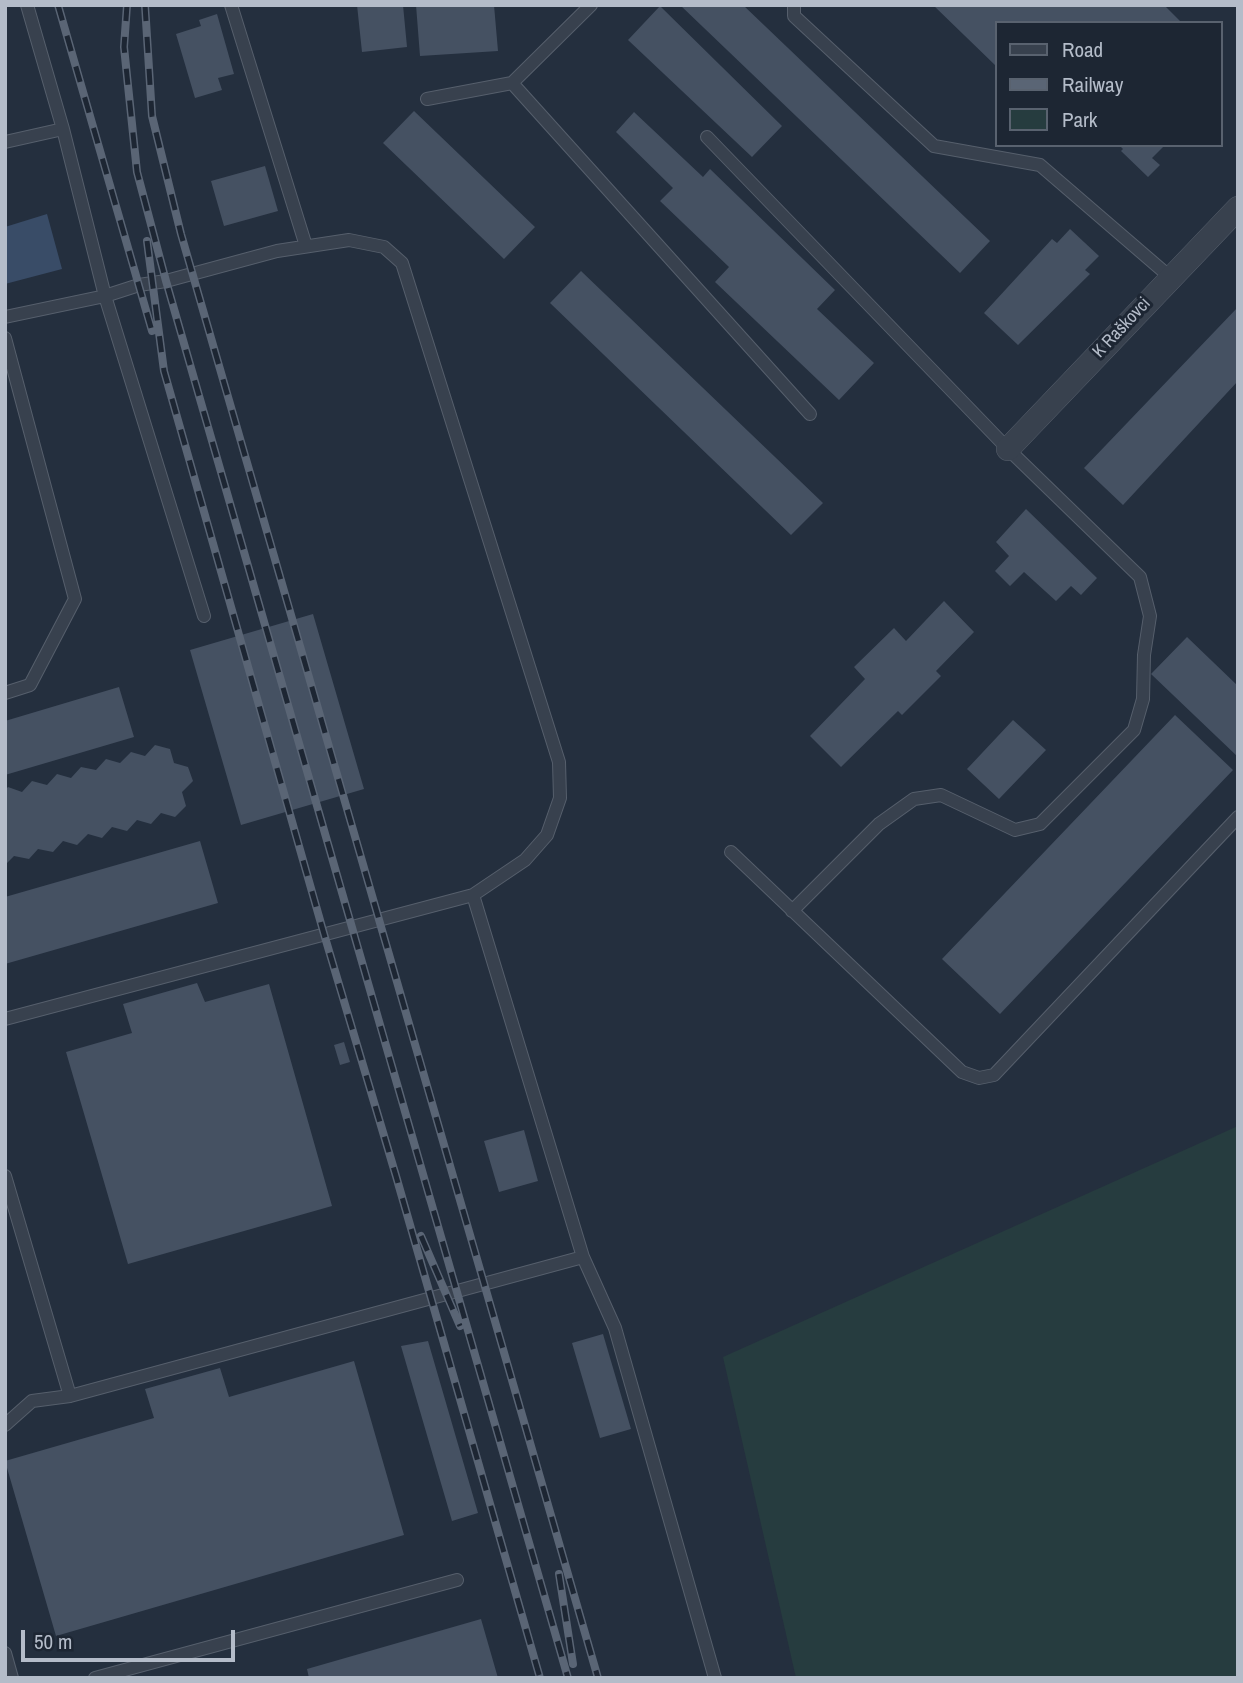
<!DOCTYPE html>
<meta charset="utf-8">
<style>
body{margin:0}
#map{position:relative;width:1243px;height:1683px;overflow:hidden;background:#242f3e;font-family:"Archivo Narrow",sans-serif}
canvas{display:block}
.frame{position:absolute;inset:0;border:7px solid #b4bcc9;pointer-events:none}
.legend{position:absolute;left:995px;top:21px;width:228px;height:126px;box-sizing:border-box;background:#1d2633;border:2px solid #59626f;margin:0;padding:9px 12px;list-style:none;font-size:21px;color:#b4bcc9}
.legend li{display:flex;align-items:center;gap:14px;height:35px}
.legend b{width:35px;border:2px solid #59626f}
.scale{position:absolute;left:21px;top:1630px;width:214px;height:32px;box-sizing:border-box;border:4px solid #b4bcc9;border-top:0;padding-left:9px;font-size:21px;line-height:24px;white-space:nowrap;color:#b4bcc9;-webkit-text-stroke:5px #1d2633;paint-order:stroke}
</style>
<div id="map">
<canvas width="1243" height="1683"></canvas>
<div class="frame"></div>
<ul class="legend">
<li><b style="height:9px;background:#38414e"></b>Road</li>
<li><b style="height:9px;background:#5a6575"></b>Railway</li>
<li><b style="height:19px;background:#263c3f"></b>Park</li>
</ul>
<div class="scale">50 m</div>
</div>
<script>
const ctx = document.querySelector('canvas').getContext('2d');
ctx.lineJoin = 'round';
function fillPath(path, color) { ctx.fillStyle = color; ctx.fill(path, 'evenodd'); }
const poly = rows => new Path2D(rows.map(r => 'M' + r).join(''));
function stroke(path, color, width, dash) { ctx.strokeStyle = color; ctx.lineWidth = width; ctx.lineCap = dash ? 'butt' : 'round'; ctx.setLineDash(dash || []); ctx.stroke(path); }
function write(font, color, halo, rows, align = 'center') {
  ctx.font = font + ' "Archivo Narrow",sans-serif'; ctx.lineWidth = 6; ctx.setLineDash([]); ctx.textBaseline = 'middle'; ctx.strokeStyle = halo; ctx.fillStyle = color; for (const [text, x, y, turn = 0] of rows) {
    ctx.save(); ctx.translate(x, y); ctx.rotate((+turn || 0) * Math.PI / 180); ctx.textAlign = isNaN(turn) ? turn : align; if (halo) ctx.strokeText(text, 0, 0); ctx.fillText(text, 0, 0); ctx.restore();
  }
}
fillPath(poly([
 [1238,1126,1238,1678,796,1678,723,1357]
]), '#263c3f');
fillPath(poly([
 [47,214,62,269,5,284,5,227]
]), '#394c67');
fillPath(poly([
 [357,5,403,5,407,47,362,52],
 [416,5,494,5,498,51,420,56],
 [680,5,743,5,990,241,960,273],
 [933,5,1164,5,1182,23,996,23,996,66],
 [660,6,782,126,752,157,628,40],
 [217,14,234,74,218,78,222,90,195,98,176,34,201,26,199,20],
 [414,111,535,227,504,259,383,143],
 [634,112,703,177,710,169,835,290,817,309,874,363,839,400,715,282,729,267,660,201,673,188,616,132],
 [1119,145,1165,145,1152,158,1160,165,1148,177,1121,151,1123,149],
 [265,166,278,211,224,226,211,181],
 [1070,229,1099,256,1085,270,1090,274,1018,345,984,313,1052,239,1057,243],
 [581,271,823,503,791,535,550,303],
 [1238,307,1238,381,1123,505,1084,468],
 [1026,509,1097,578,1081,595,1071,586,1056,601,1024,572,1010,586,995,571,1009,556,996,542],
 [944,601,974,632,936,671,941,676,902,715,898,711,841,767,810,736,865,679,854,667,894,628,906,641],
 [313,614,364,789,241,825,190,650],
 [1187,637,1238,686,1238,757,1151,674],
 [119,687,134,737,5,775,5,721],
 [1175,715,1233,770,1000,1014,942,959],
 [1013,720,1046,750,999,799,967,769],
 [155,745,170,749,174,763,188,767,193,781,182,792,186,806,175,817,161,813,151,824,137,820,127,831,112,827,102,838,88,834,77,845,63,841,53,852,38,849,29,859,14,856,5,865,5,790,8,787,22,792,32,781,47,785,57,774,71,778,81,767,96,770,106,759,120,763,131,752,145,756],
 [200,841,218,903,5,964,5,897],
 [197,983,205,1002,269,984,332,1206,128,1264,66,1052,132,1033,123,1004],
 [344,1042,350,1062,340,1065,334,1045],
 [524,1130,538,1181,499,1192,484,1141],
 [603,1334,631,1429,600,1438,572,1343],
 [428,1341,478,1513,452,1521,401,1346],
 [354,1361,404,1535,56,1636,5,1461,154,1418,145,1389,220,1368,229,1397],
 [481,1619,498,1678,309,1678,307,1669]
]), '#455162');
const service = poly([
 [27,5,63,129],
 [231,5,306,246],
 [794,5,794,16,934,146,1040,165,1170,277],
 [512,83,591,5],
 [427,99,512,83,810,414],
 [707,137,1008,449,1140,577,1150,616,1144,655,1143,699,1134,730,1040,824,1015,830,941,795,914,799,879,824,792,911],
 [5,142,63,129,105,296,5,317],
 [5,338,75,599,30,685,5,693],
 [731,852,962,1072,979,1078,994,1075,1238,817],
 [5,1019,473,895],
 [5,1176,70,1396,32,1401,5,1425],
 [583,1257,615,1328,715,1678],
 [70,1396,583,1257,473,895,525,860,547,835,560,798,559,762,402,263,384,247,349,240,277,251,166,281,139,285,105,296,204,616],
 [5,1653,12,1678],
 [95,1678,457,1580]
]);
const minor = poly([
 [1008,449,1238,208]
]);
stroke(service, '#565f6c', 14);
stroke(minor, '#565f6c', 24);
stroke(service, '#38414e', 12);
stroke(minor, '#38414e', 23);
const rail = poly([
 [58,5,152,331],
 [127,5,124,47,137,172,166,281,568,1678],
 [145,5,152,116,181,234,598,1678],
 [147,241,164,371,324,934,396,1176,540,1678],
 [421,1236,460,1326],
 [559,1574,573,1664]
]);
stroke(rail, '#5a6575', 8);
stroke(rail, '#1d2633', 5, [16]);
write('18px', '#b4bcc9', '#1d2633', [
 ["K Raškovci",1122,328,-47]
]);
</script>
